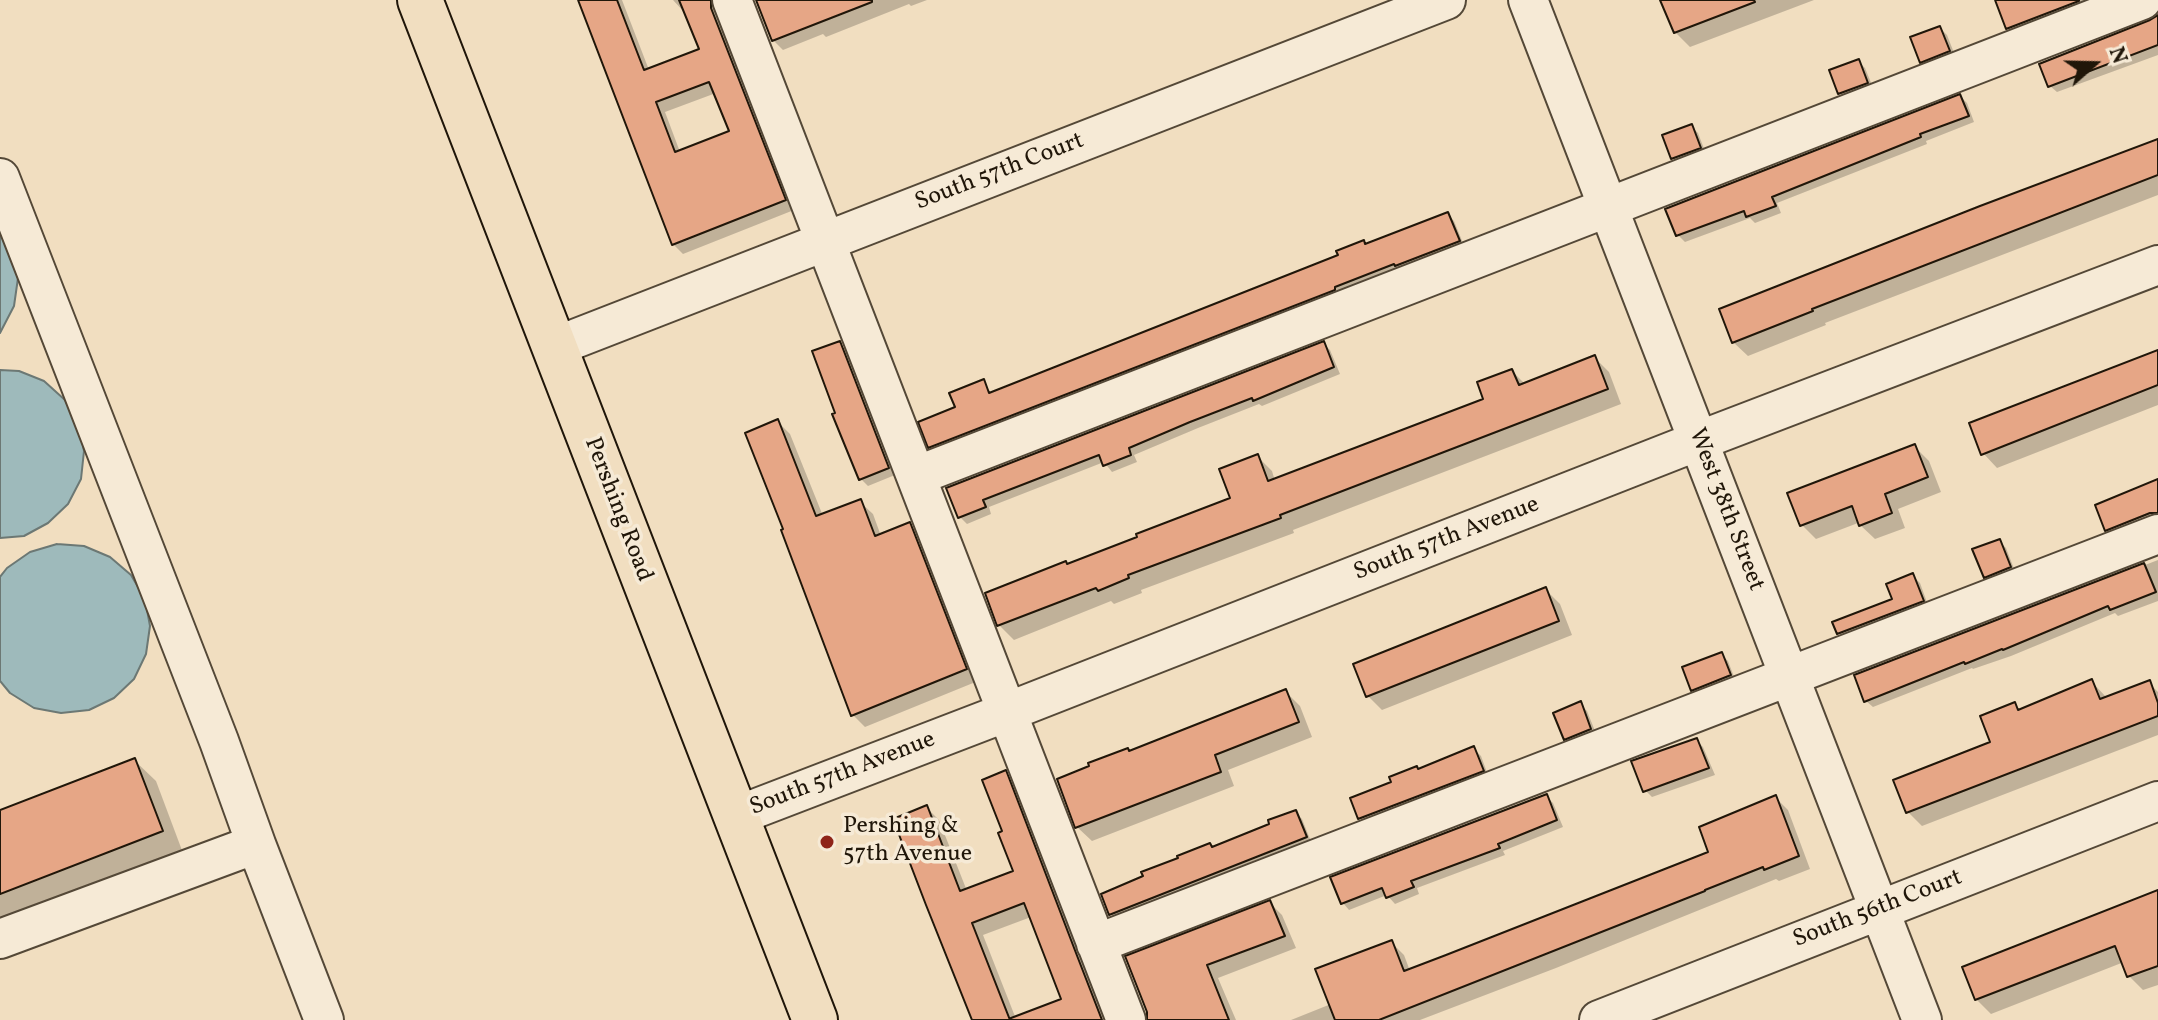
<!DOCTYPE html>
<style>
body{margin:0}
#map{position:relative;width:2158px;height:1020px;overflow:hidden;background:#f1dec0;font-family:Vollkorn,serif}
canvas{display:block}
.north{position:absolute;left:2054px;top:24px;width:80px;height:80px;-webkit-text-stroke:6px #f6ead6;paint-order:stroke;rotate:70deg;font-size:22px;font-weight:700;line-height:32px;text-align:center;color:#201609}
.north::after{content:'';display:block;margin:auto;width:28px;height:36px;background:#201609;clip-path:polygon(50% 0,100% 100%,50% 72%,0 100%)}
</style>
<div id="map">
<canvas width="2158" height="1020"></canvas>
<div class="north">N</div>
</div>
<script>
const ctx = document.querySelector('canvas').getContext('2d');
ctx.lineJoin = 'round';
function fillPath(path, color) { ctx.fillStyle = color; ctx.fill(path, 'evenodd'); }
const poly = rows => new Path2D(rows.map(r => 'M' + r).join(''));
function stroke(path, color, width, dash) { ctx.strokeStyle = color; ctx.lineWidth = width; ctx.lineCap = dash ? 'butt' : 'round'; ctx.setLineDash(dash || []); ctx.stroke(path); }
function write(font, color, halo, rows, align = 'center') {
  ctx.font = font + ' Vollkorn,serif'; ctx.lineWidth = 7; ctx.setLineDash([]); ctx.textBaseline = 'middle'; ctx.strokeStyle = halo; ctx.fillStyle = color; for (const [text, x, y, turn = 0] of rows) {
    ctx.save(); ctx.translate(x, y); ctx.rotate((+turn || 0) * Math.PI / 180); ctx.textAlign = isNaN(turn) ? turn : align; if (halo) ctx.strokeText(text, 0, 0); ctx.fillText(text, 0, 0); ctx.restore();
  }
}
const water = poly([
 [0,230,12,251,18,278,14,306,0,333,0,230],
 [0,370,19,371,44,381,65,400,79,424,84,451,81,479,68,504,48,523,24,536,0,538,0,370],
 [57,544,84,546,110,557,131,575,145,599,150,626,146,654,134,679,114,698,89,710,61,713,34,708,10,693,0,681,0,577,7,568,30,552,57,544]
]);
fillPath(water, '#9ebabb');
stroke(water, '#6c7874', 2);
fillPath(poly([
 [580,0,622,0,649,70,701,51,684,12,673,0,723,0,794,210,683,254,673,244],
 [716,93,732,133,680,152,665,112],
 [758,0,927,0,911,6,909,4,826,37,823,34,783,50,773,40],
 [1675,0,1814,0,1690,47,1675,32],
 [2002,0,2105,0,2014,35,2007,28],
 [2158,17,2158,55,2057,92,2050,86],
 [1940,28,1947,35,1956,58,1928,68,1922,62],
 [1858,61,1865,68,1874,90,1846,100,1840,93],
 [1960,96,1967,103,1974,122,1926,141,1927,144,1777,203,1781,213,1755,223,1750,218,1685,242,1678,235,1668,210],
 [1691,126,1698,133,1706,154,1680,165,1673,158],
 [2158,138,2158,195,1825,323,1826,325,1748,356,1733,342],
 [1447,214,1454,221,1465,248,937,453,930,446,958,408,983,382,992,394],
 [839,343,846,350,895,475,868,486,861,479,835,415,838,414],
 [1324,344,1330,350,1340,374,1262,406,1259,404,1198,428,1134,455,1137,462,1112,472,1104,462,989,507,991,514,967,524,960,517,949,489],
 [2158,351,2158,405,1997,468,1983,453],
 [1595,358,1609,372,1621,404,1293,530,1294,533,1141,590,1142,593,1114,604,1111,601,1014,640,999,625,1068,566,1232,499,1257,456,1272,471,1275,481,1486,400,1512,371,1525,384],
 [778,422,790,434,823,516,860,502,873,514,881,536,910,524,922,537,978,681,865,727,853,715],
 [1914,446,1929,461,1941,492,1898,509,1905,528,1875,539,1858,523,1816,539,1802,525],
 [2158,481,2158,520,2114,536,2107,530],
 [1999,541,2006,548,2016,574,1992,583,1986,577],
 [2158,560,2158,601,2118,616,2115,613,2011,656,1973,669,1972,668,1873,707,1866,701,1856,676],
 [1913,576,1920,583,1929,608,1846,640,1839,633,1895,600],
 [1546,590,1560,604,1572,635,1382,710,1368,696],
 [1721,654,1728,661,1736,682,1699,696,1693,690],
 [2092,682,2107,698,2149,683,2158,692,2158,735,1922,826,1908,812,1992,743,2014,705,2020,711],
 [1285,691,1300,706,1312,737,1228,770,1234,786,1092,841,1077,827,1130,752],
 [1580,704,1587,711,1597,736,1572,746,1565,739],
 [1696,740,1703,747,1715,775,1652,797,1645,790],
 [1474,749,1481,756,1489,778,1367,825,1360,818,1419,771],
 [134,760,156,781,183,853,0,923,0,812],
 [1006,773,1018,785,1109,1020,974,1020,927,808,939,820,967,891,1016,872,1005,833],
 [1031,917,1064,1000,1016,1019,983,935],
 [1546,796,1553,803,1563,827,1503,851,1505,855,1417,888,1419,894,1395,904,1387,895,1349,910,1343,903],
 [1775,797,1788,810,1810,869,1779,881,1776,879,1556,968,1420,1020,1291,1020,1331,1004,1392,943,1404,955,1410,971,1711,853],
 [1295,812,1302,819,1312,844,1118,921,1111,914,1213,849,1272,825],
 [2158,892,2158,985,2143,990,2129,976,2124,962,1991,1014,1976,999],
 [1270,903,1282,915,1296,948,1218,978,1236,1020,1149,1020]
]), '#0003');
const building = poly([
 [578,0,617,0,644,70,699,49,679,0,711,0,711,8,786,200,672,245,578,0],
 [709,82,729,131,675,152,656,102,709,82],
 [756,0,872,0,872,2,772,41,756,0],
 [1660,0,1754,0,1755,2,1674,33,1660,0],
 [1995,0,2079,0,2079,1,2006,29,1995,0],
 [2158,15,2158,45,2048,87,2039,64,2150,20,2158,15],
 [1940,26,1950,51,1920,63,1910,37,1940,26],
 [1859,59,1868,83,1838,94,1829,70,1859,59],
 [1960,94,1969,116,1920,134,1921,137,1772,197,1776,206,1746,217,1744,211,1676,236,1665,209,1960,94],
 [1692,124,1701,148,1671,159,1662,135,1692,124],
 [2158,139,2158,175,1812,309,1813,311,1732,343,1719,309,1980,206,2158,139],
 [1448,212,1460,241,1395,266,1394,264,1335,287,1335,290,928,448,918,422,955,407,949,393,984,379,989,393,1338,255,1336,251,1364,240,1365,244,1448,212],
 [840,341,889,468,859,480,832,414,835,413,812,351,840,341],
 [1324,341,1334,367,1253,401,1252,398,1190,422,1129,448,1131,455,1103,466,1099,455,983,500,986,507,958,518,946,488,1324,341],
 [2158,350,2158,385,1981,455,1969,423,2158,350],
 [1595,355,1608,389,1280,515,1281,518,1128,575,1129,578,1098,591,1096,588,997,626,985,593,1066,561,1067,564,1137,537,1136,534,1230,498,1219,469,1258,454,1268,481,1483,399,1477,382,1512,369,1519,385,1595,355],
 [778,419,816,516,861,499,875,536,910,522,967,669,851,716,781,530,783,529,745,433,778,419],
 [1915,444,1928,477,1885,494,1892,513,1859,526,1852,506,1800,526,1787,493,1915,444],
 [2158,479,2158,513,2150,513,2105,531,2095,505,2158,479],
 [2000,539,2011,567,1984,578,1972,549,2000,539],
 [2144,563,2156,592,2110,610,2108,606,2003,650,2002,649,1965,664,1964,662,1864,702,1854,675,2144,563],
 [1913,573,1924,601,1837,634,1832,622,1892,599,1886,584,1913,573],
 [1546,587,1559,621,1366,697,1353,664,1546,587],
 [1722,652,1731,675,1691,691,1682,667,1722,652],
 [2092,679,2100,699,2150,680,2158,703,2158,716,1906,813,1893,780,1990,742,1980,716,2015,702,2018,710,2092,679],
 [1286,689,1299,722,1215,755,1221,772,1075,828,1057,779,1089,766,1088,763,1128,748,1129,751,1286,689],
 [1581,701,1591,729,1564,740,1553,713,1581,701],
 [1697,738,1709,768,1643,792,1631,761,1697,738],
 [1474,746,1484,771,1358,819,1350,798,1391,782,1389,777,1417,766,1418,769,1474,746],
 [135,758,163,831,0,894,0,810,135,758],
 [1006,770,1076,953,1102,1020,1012,1020,1011,1018,1061,999,1024,903,972,923,1010,1020,972,1020,926,905,893,819,927,805,960,891,1013,871,998,833,1002,831,982,780,1006,770],
 [1547,794,1557,820,1498,844,1500,848,1411,881,1414,887,1386,898,1382,888,1341,904,1330,877,1547,794],
 [1776,795,1799,856,1764,870,1763,867,1705,890,1705,891,1379,1020,1335,1020,1315,969,1392,940,1404,971,1446,955,1708,852,1699,827,1776,795],
 [1296,810,1307,837,1109,915,1101,894,1143,876,1141,872,1178,858,1177,856,1210,843,1212,847,1269,824,1268,820,1296,810],
 [2158,890,2158,966,2127,977,2115,946,1975,1000,1962,967,2158,890],
 [1270,900,1285,936,1207,965,1229,1020,1147,1020,1147,1012,1125,956,1270,900]
]);
fillPath(building, '#e6a686');
stroke(building, '#201609', 2);
const minor = poly([
 [732,0,1126,1020],
 [1528,0,1922,1020],
 [0,178,219,741,256,844,0,939],
 [554,347,1446,0],
 [916,476,2142,0],
 [736,816,1007,712,1698,441,2158,265],
 [256,844,324,1020],
 [1096,944,2158,534],
 [1599,1020,2158,801]
]);
const major = poly([
 [420,0,815,1020]
]);
stroke(minor, '#544837', 42);
stroke(major, '#201609', 48);
stroke(minor, '#f6ead6', 38);
stroke(major, '#f1dec0', 44);
for (const [x, y, r, color] of [
 [827,842,8,"#8f2418"]
]) { const dot = new Path2D(); dot.arc(x, y, r, 0, 2 * Math.PI); ctx.fillStyle = color; ctx.fill(dot); stroke(dot, '#f6ead6', 3); }
write('24px', '#201609', '#f6ead6', [
 ["South 57th Court",1000,173,-21],
 ["Pershing Road",617,510,69],
 ["West 38th Street",1725,510,69],
 ["South 57th Avenue",1447,540,-21],
 ["South 57th Avenue",843,775,-21],
 ["South 56th Court",1878,910,-21]
]);
write('24px', '#201609', '#f6ead6', [
 ["Pershing &",843,828],
 ["57th Avenue",843,856]
], 'left');
</script>
